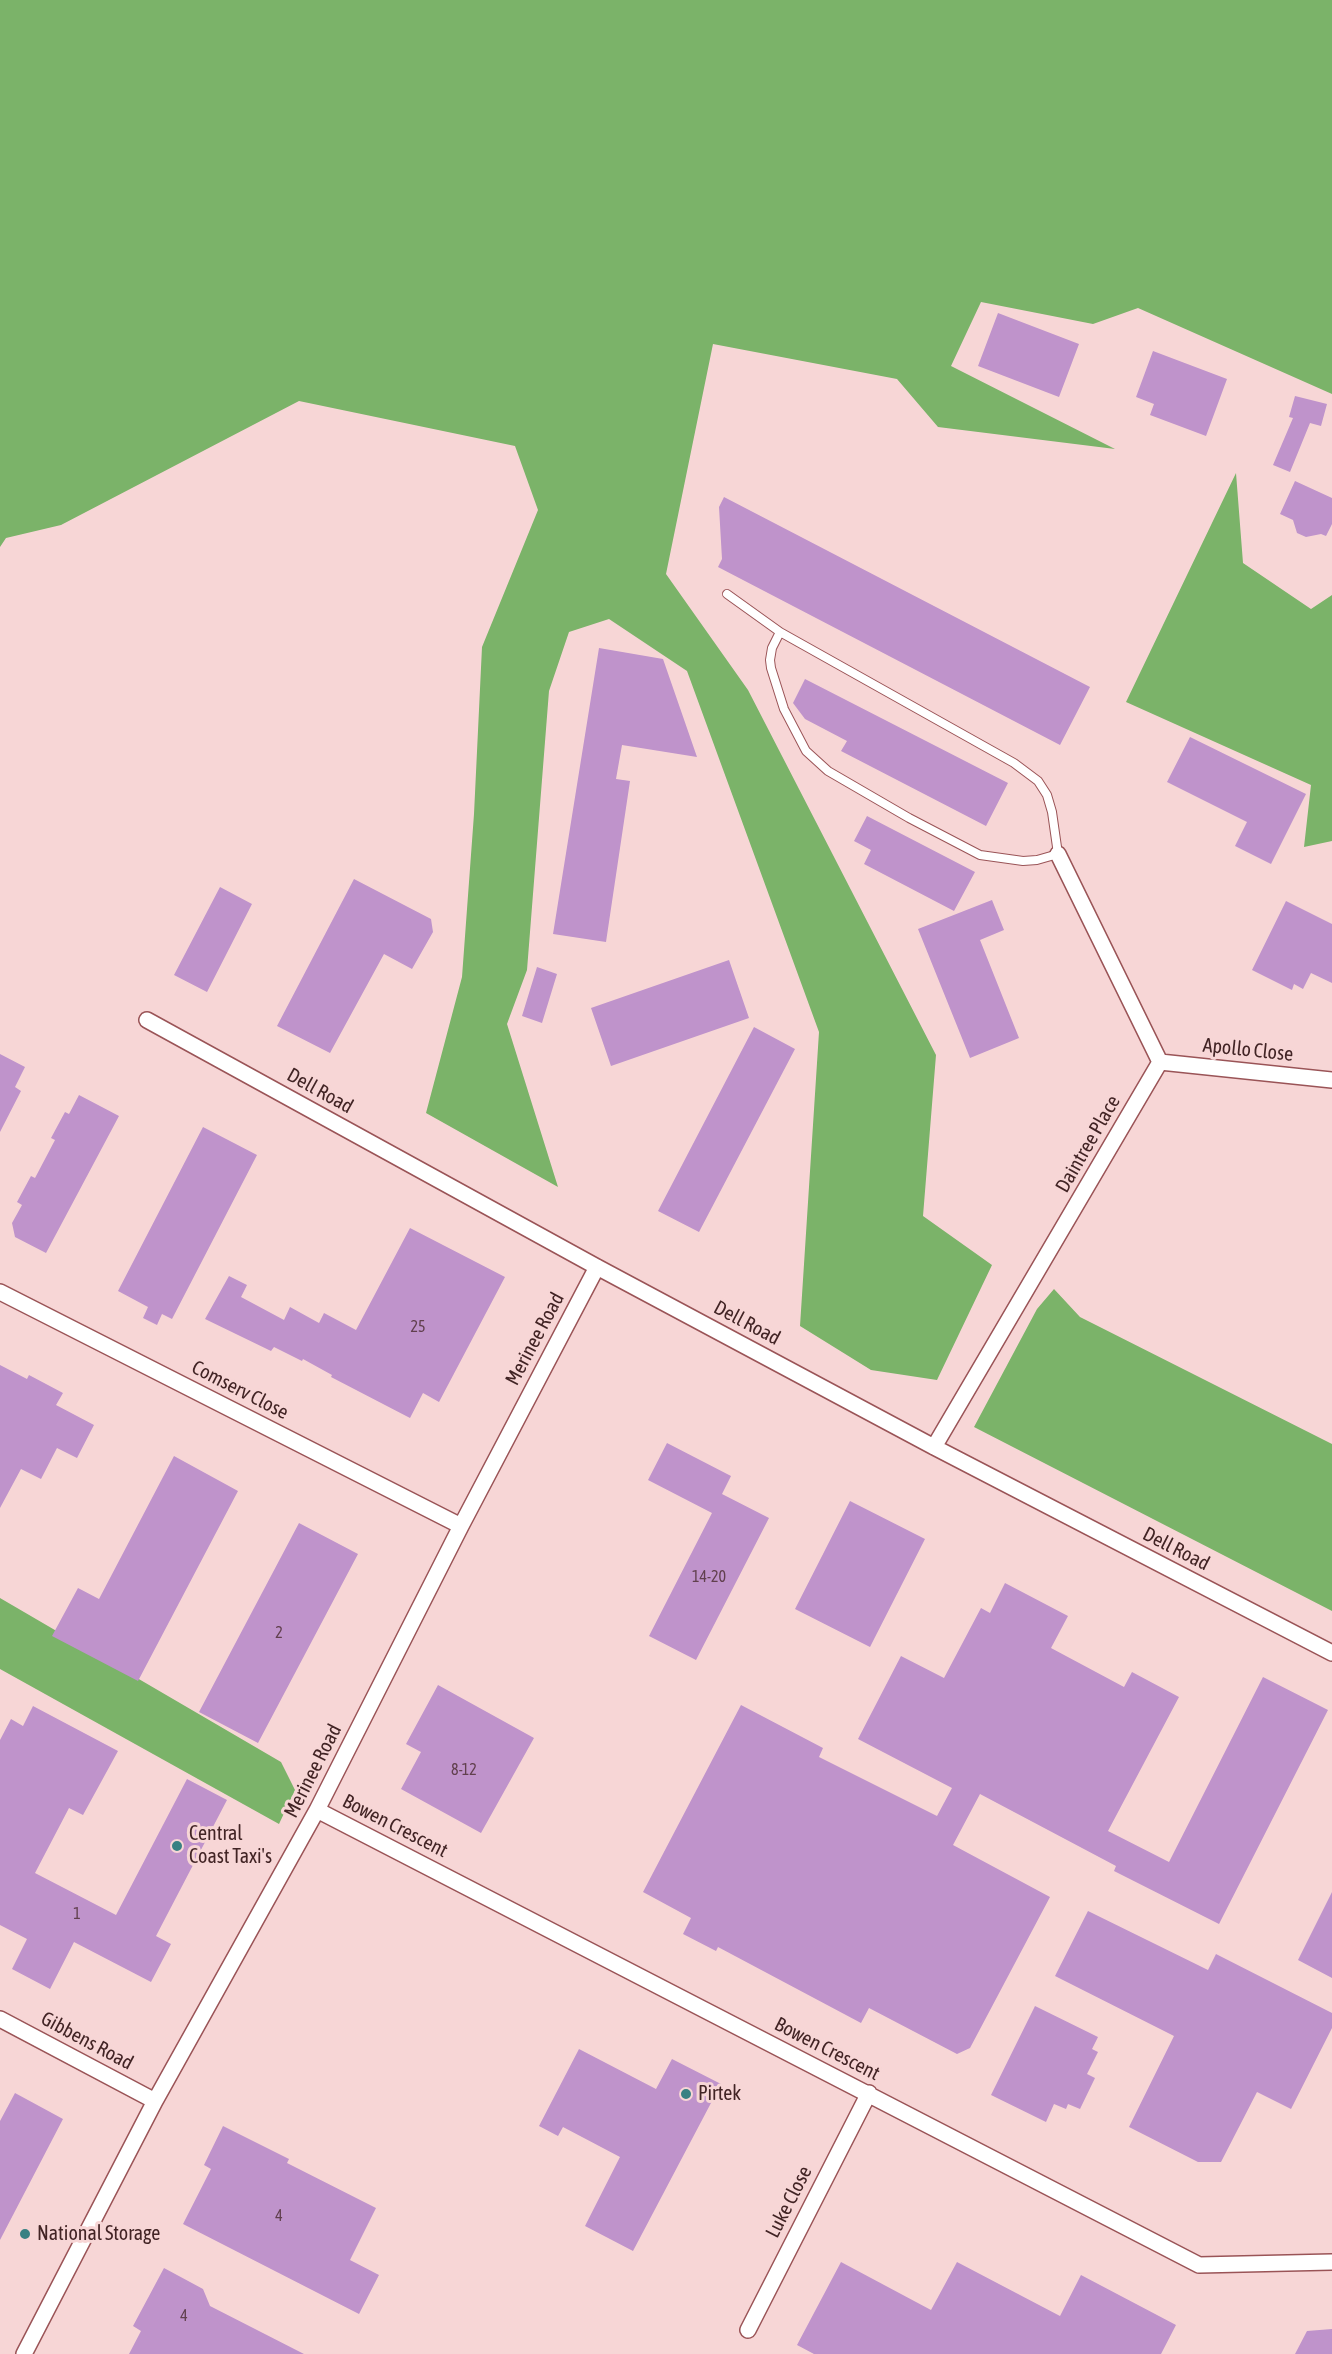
<!DOCTYPE html>
<style>
body{margin:0}
canvas{display:block;background:#f7d6d6}
</style>
<canvas width="1332" height="2354"></canvas>
<script>
const ctx = document.querySelector('canvas').getContext('2d');
ctx.lineJoin = 'round';
function fillPath(path, color) { ctx.fillStyle = color; ctx.fill(path, 'evenodd'); }
const poly = rows => new Path2D(rows.map(r => 'M' + r).join(''));
function stroke(path, color, width, dash) { ctx.strokeStyle = color; ctx.lineWidth = width; ctx.lineCap = dash ? 'butt' : 'round'; ctx.setLineDash(dash || []); ctx.stroke(path); }
function write(font, color, halo, rows, align = 'center') {
  ctx.font = font + ' "Asap Condensed",sans-serif'; ctx.lineWidth = 6; ctx.setLineDash([]); ctx.textBaseline = 'middle'; ctx.strokeStyle = halo; ctx.fillStyle = color; for (const [text, x, y, turn = 0] of rows) {
    ctx.save(); ctx.translate(x, y); ctx.rotate((+turn || 0) * Math.PI / 180); ctx.textAlign = isNaN(turn) ? turn : align; if (halo) ctx.strokeText(text, 0, 0); ctx.fillText(text, 0, 0); ctx.restore();
  }
}
fillPath(poly([
 [0,0,1332,0,1332,394,1138,308,1093,324,981,302,951,366,1115,449,938,427,897,379,713,344,666,574,748,690,936,1055,923,1216,992,1265,937,1380,871,1370,800,1326,819,1032,687,671,609,619,569,632,549,691,527,970,507,1024,558,1187,426,1113,462,977,474,814,482,647,538,510,515,446,299,401,61,525,6,538,0,547],
 [1236,473,1243,563,1311,609,1332,595,1332,841,1304,847,1311,785,1126,702],
 [1054,1289,1080,1317,1332,1444,1332,1611,974,1427,1037,1309],
 [0,1598,281,1762,295,1790,279,1824,0,1669]
]), '#7bb369');
fillPath(poly([
 [998,313,1079,344,1059,397,978,366],
 [1153,351,1227,379,1206,436,1150,415,1154,404,1136,397],
 [1295,396,1327,404,1321,426,1310,423,1290,472,1273,465,1293,418,1289,417],
 [1295,481,1332,498,1332,524,1326,536,1321,534,1306,537,1297,533,1293,520,1280,514],
 [724,497,1090,687,1060,745,718,567,722,559,719,507],
 [599,648,663,659,697,757,622,745,616,779,630,781,606,942,553,934],
 [805,679,1008,783,986,826,841,751,847,741,805,719,793,703],
 [1190,737,1306,794,1271,864,1235,846,1247,822,1167,782],
 [867,816,975,872,954,911,864,864,871,850,854,841],
 [354,879,431,919,433,932,412,969,384,954,330,1053,277,1026],
 [220,887,252,904,207,992,174,975],
 [992,900,1004,930,980,940,1019,1038,970,1058,918,929],
 [1286,901,1332,924,1332,983,1311,973,1303,989,1294,984,1292,990,1252,970],
 [729,960,749,1018,611,1066,591,1008],
 [537,967,557,974,542,1023,522,1016],
 [754,1027,795,1049,699,1232,658,1211],
 [0,1054,25,1067,15,1087,21,1091,0,1132],
 [79,1095,119,1116,46,1253,15,1237,12,1223,22,1205,17,1202,31,1176,35,1178,55,1140,51,1138,65,1112,69,1114],
 [203,1127,257,1155,172,1319,162,1314,157,1325,143,1318,148,1307,118,1291],
 [410,1228,505,1277,439,1402,423,1393,410,1418,331,1377,332,1375,303,1359,302,1361,274,1347,271,1351,205,1319,229,1276,247,1285,241,1297,284,1320,290,1307,319,1323,324,1313,356,1330],
 [0,1365,27,1379,29,1375,63,1393,56,1405,94,1425,77,1458,57,1448,41,1479,21,1469,0,1508],
 [667,1443,731,1476,722,1494,769,1518,696,1660,649,1636,712,1513,648,1480],
 [174,1456,238,1491,138,1681,52,1636,78,1588,99,1599],
 [850,1501,925,1539,870,1647,795,1609],
 [299,1523,358,1554,258,1743,199,1712],
 [1005,1583,1068,1616,1051,1648,1124,1687,1132,1672,1179,1697,1108,1831,1169,1862,1263,1677,1328,1710,1219,1924,1114,1871,1116,1866,980,1794,953,1845,1050,1897,970,2048,957,2054,869,2008,861,2023,718,1947,716,1951,683,1934,691,1918,643,1892,741,1705,823,1748,819,1757,937,1816,952,1788,858,1739,901,1656,944,1678,981,1608,990,1613],
 [438,1685,534,1738,481,1833,401,1789,421,1752,406,1744],
 [33,1706,118,1751,83,1815,69,1808,35,1873,116,1915,187,1779,227,1800,156,1936,171,1944,151,1982,74,1942,50,1989,12,1969,27,1939,0,1925,0,1740,11,1719,23,1726],
 [1332,1892,1332,1978,1298,1960],
 [1088,1911,1208,1970,1216,1954,1332,2013,1332,2028,1291,2109,1257,2092,1221,2162,1198,2162,1129,2127,1174,2036,1055,1976],
 [1035,2006,1098,2037,1092,2049,1098,2052,1087,2074,1095,2078,1080,2109,1068,2104,1066,2109,1054,2104,1046,2122,991,2095],
 [579,2049,656,2089,672,2059,721,2084,633,2251,585,2226,620,2157,563,2127,558,2136,539,2126],
 [15,2093,63,2119,0,2240,0,2121],
 [223,2126,289,2159,287,2163,376,2208,350,2260,379,2275,359,2314,183,2224,211,2169,204,2165],
 [841,2262,931,2310,957,2262,1060,2316,1081,2275,1176,2325,1161,2354,814,2354,797,2345],
 [164,2268,203,2289,210,2306,304,2354,129,2354,141,2331,133,2326],
 [1332,2329,1332,2354,1295,2354,1307,2331]
]), '#bf93cb');
const service = poly([
 [727,594,780,632],
 [780,632,1014,763,1038,781,1047,795,1052,812,1058,854,1037,860,1023,861,980,855,909,818,828,771,806,751,784,709,771,668,770,660,772,648,780,632]
]);
const minor = poly([
 [147,1020,597,1267,934,1447,1332,1653],
 [1160,1062,1332,1080],
 [0,1292,461,1526],
 [934,1447,1160,1062,1058,854],
 [317,1810,1199,2265,1332,2262],
 [0,2019,155,2101],
 [748,2330,869,2093],
 [24,2354,155,2101,317,1810,461,1526,597,1267]
]);
stroke(service, '#9a5457', 10);
stroke(minor, '#9a5457', 18);
stroke(service, '#fff', 8);
stroke(minor, '#fff', 15);
for (const [x, y, r, color] of [
 [177,1846,6,"#388183"],
 [686,2094,6,"#388183"],
 [25,2234,6,"#388183"]
]) { const dot = new Path2D(); dot.arc(x, y, r, 0, 2 * Math.PI); ctx.fillStyle = color; ctx.fill(dot); stroke(dot, '#f7d6d6', 2); }
write('16px', '#61404e', null, [
 ["25",418,1327],
 ["14-20",709,1577],
 ["2",279,1633],
 ["8-12",464,1770],
 ["1",77,1914],
 ["4",279,2216],
 ["4",184,2316]
]);
write('20px', '#422425', '#f7d6d6', [
 ["Apollo Close",1248,1050,6],
 ["Dell Road",320,1091,29],
 ["Daintree Place",1088,1144,-60],
 ["Dell Road",747,1323,28],
 ["Merinee Road",535,1339,-62],
 ["Comserv Close",240,1390,27],
 ["Dell Road",1176,1549,27],
 ["Merinee Road",313,1771,-63],
 ["Bowen Crescent",395,1826,27],
 ["Gibbens Road",87,2041,28],
 ["Bowen Crescent",827,2049,27],
 ["Luke Close",789,2202,-63]
]);
write('20px', '#422425', '#f7d6d6', [
 ["Central",189,1834],
 ["Coast Taxi's",189,1857],
 ["Pirtek",698,2094],
 ["National Storage",37,2234]
], 'left');
</script>
